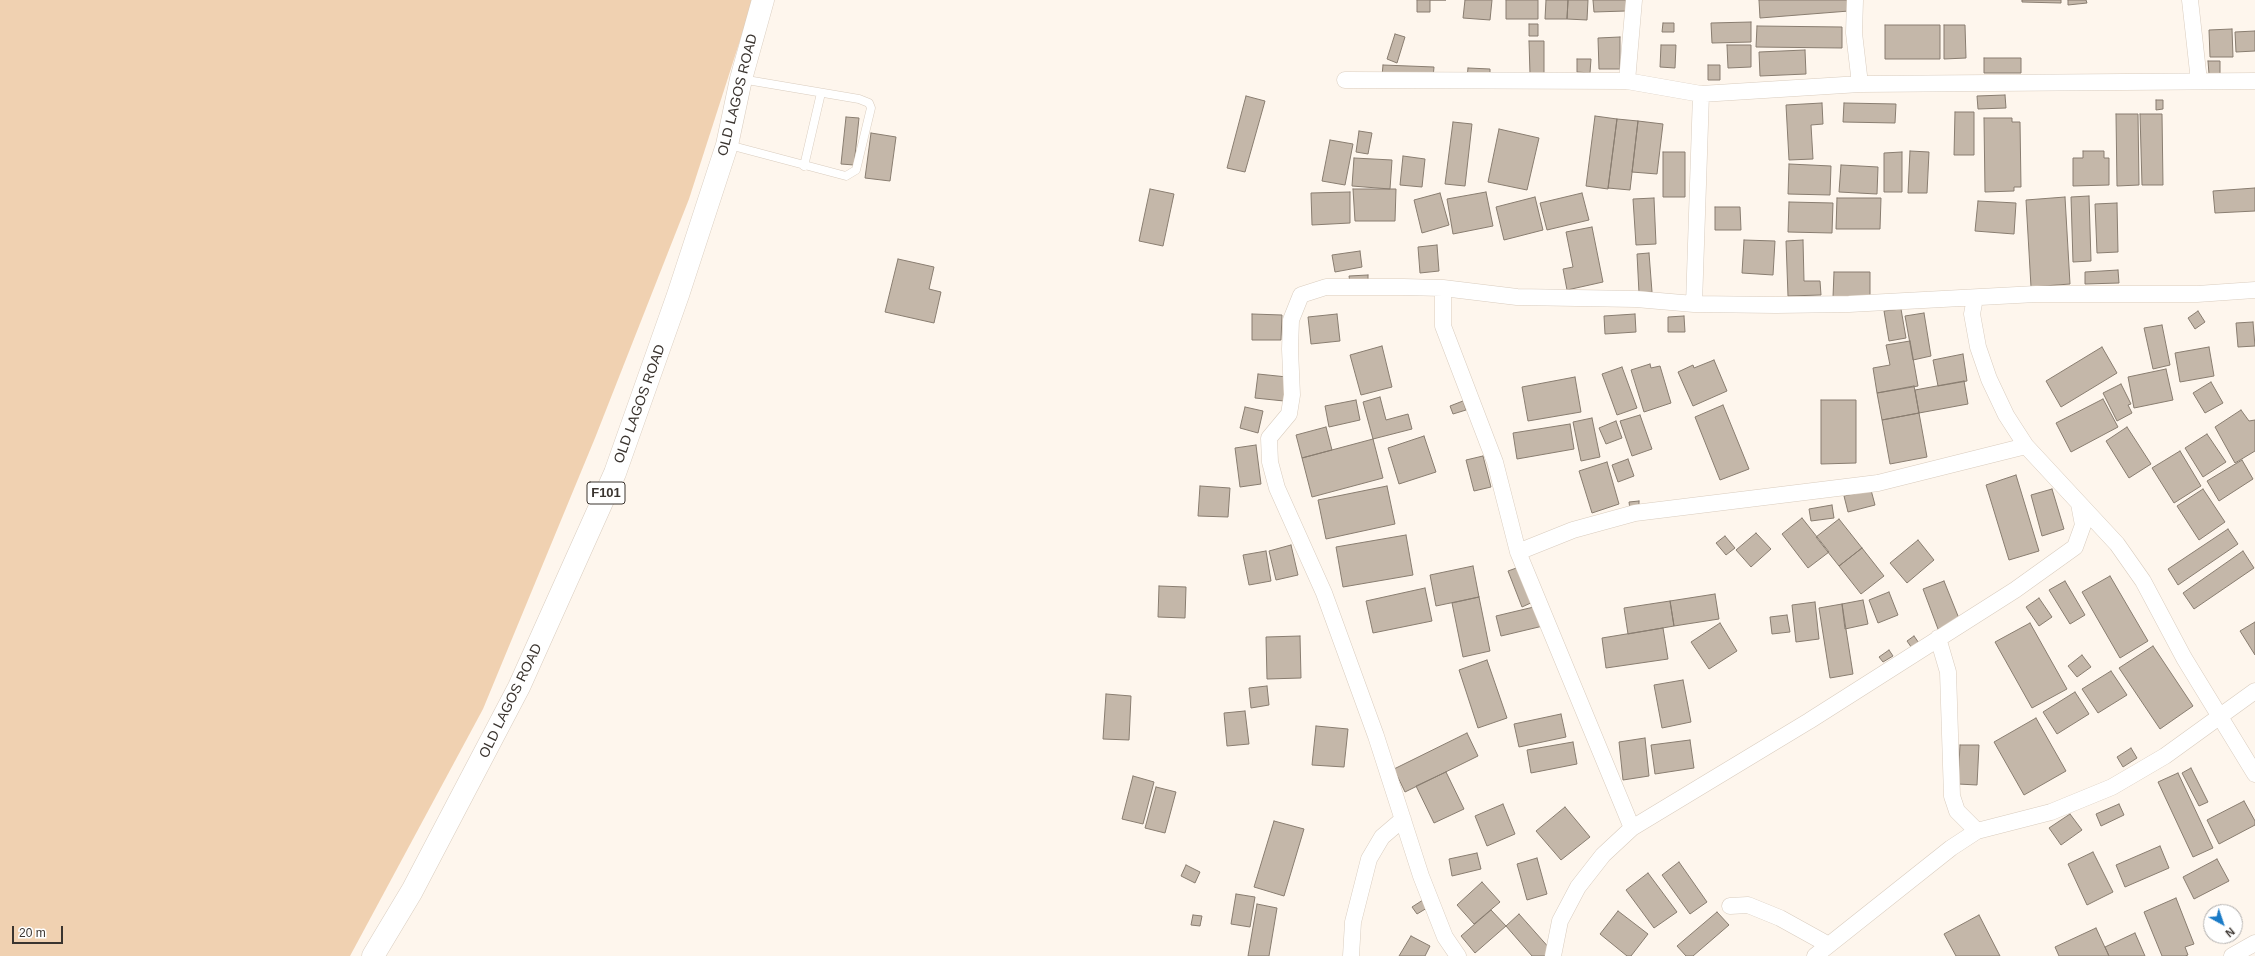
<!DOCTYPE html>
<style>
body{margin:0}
#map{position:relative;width:2255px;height:956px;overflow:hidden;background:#fef6ed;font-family:Arial,sans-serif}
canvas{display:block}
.north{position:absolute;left:2203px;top:904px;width:40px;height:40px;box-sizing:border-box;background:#fff;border:1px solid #b0aeac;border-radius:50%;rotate:140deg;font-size:11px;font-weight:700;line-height:16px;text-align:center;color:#3a342f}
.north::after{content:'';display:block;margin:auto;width:14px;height:18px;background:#1a7bc7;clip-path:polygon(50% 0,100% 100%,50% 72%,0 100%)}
.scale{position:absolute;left:12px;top:926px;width:51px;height:18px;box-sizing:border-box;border:2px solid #3a342f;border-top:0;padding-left:5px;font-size:12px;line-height:14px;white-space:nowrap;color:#3a342f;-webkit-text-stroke:3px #fff;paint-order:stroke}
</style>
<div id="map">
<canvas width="2255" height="956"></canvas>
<div class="north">N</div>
<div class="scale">20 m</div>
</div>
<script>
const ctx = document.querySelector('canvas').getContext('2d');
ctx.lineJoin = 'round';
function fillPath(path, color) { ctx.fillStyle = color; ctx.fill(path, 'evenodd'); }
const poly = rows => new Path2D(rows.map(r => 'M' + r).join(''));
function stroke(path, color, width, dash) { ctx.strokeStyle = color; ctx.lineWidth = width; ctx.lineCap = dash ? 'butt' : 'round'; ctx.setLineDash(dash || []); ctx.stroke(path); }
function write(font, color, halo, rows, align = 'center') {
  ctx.font = font + ' Arial,sans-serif'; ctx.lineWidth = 3; ctx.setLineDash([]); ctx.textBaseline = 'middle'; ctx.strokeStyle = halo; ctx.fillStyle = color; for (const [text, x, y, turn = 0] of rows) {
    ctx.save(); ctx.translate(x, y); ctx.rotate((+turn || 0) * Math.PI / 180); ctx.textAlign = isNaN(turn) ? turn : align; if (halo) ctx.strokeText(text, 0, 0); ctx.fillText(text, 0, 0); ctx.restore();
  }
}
fillPath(poly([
 [0,0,753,0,689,199,595,438,483,709,350,956,0,956]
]), '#f0d1b1');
const building = poly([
 [1417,0,1446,0,1430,0,1430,12,1417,12,1417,0],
 [1465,0,1492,0,1490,20,1463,18,1465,0],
 [1506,0,1538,0,1538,19,1506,19,1506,0],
 [1546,0,1568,0,1567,19,1545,19,1546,0],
 [1568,0,1588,0,1587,20,1567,19,1568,0],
 [1593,0,1626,0,1626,11,1594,12,1593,0],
 [1759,0,1848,0,1849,11,1760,18,1759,0],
 [2022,0,2061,0,2061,3,2022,2,2022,0],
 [2068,0,2086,0,2087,3,2068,5,2068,0],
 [1751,22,1751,42,1712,43,1711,23,1751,22],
 [1663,23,1674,23,1674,32,1662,32,1663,23],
 [1529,24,1538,24,1538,36,1529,36,1529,24],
 [1885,25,1940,25,1940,59,1885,59,1885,25],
 [1944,25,1965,25,1966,58,1944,59,1944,25],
 [1757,26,1842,27,1842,48,1756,47,1757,26],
 [2232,29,2233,57,2210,57,2209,30,2232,29],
 [2255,31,2255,51,2236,52,2235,32,2255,31],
 [1395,34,1405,37,1397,63,1387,59,1395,34],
 [1620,37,1620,69,1599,69,1598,38,1620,37],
 [1529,41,1544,41,1544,74,1530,74,1529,41],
 [1661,45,1676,45,1675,68,1660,67,1661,45],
 [1727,45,1751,45,1751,67,1728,68,1727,45],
 [1805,50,1806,74,1760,76,1759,52,1805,50],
 [1984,58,2021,58,2021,73,1984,73,1984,58],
 [1577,59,1591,59,1590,73,1577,72,1577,59],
 [2208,61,2220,61,2220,74,2209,74,2208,61],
 [1383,65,1434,67,1433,78,1382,76,1383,65],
 [1708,65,1720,65,1720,80,1708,80,1708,65],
 [1468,68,1490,69,1490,78,1467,78,1468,68],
 [2005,95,2006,108,1978,109,1977,96,2005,95],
 [1246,96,1265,101,1245,172,1227,168,1246,96],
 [2156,100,2163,100,2163,109,2156,110,2156,100],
 [1822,103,1823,124,1811,125,1813,159,1789,160,1786,105,1822,103],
 [1844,103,1896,104,1895,123,1843,122,1844,103],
 [1955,112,1974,112,1974,155,1954,155,1955,112],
 [2116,114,2138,114,2139,185,2117,186,2116,114],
 [2140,114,2162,114,2163,185,2142,185,2140,114],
 [1595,116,1617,119,1608,189,1586,186,1595,116],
 [846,117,859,118,854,165,841,164,846,117],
 [1984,118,2012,118,2012,122,2020,122,2021,187,2014,187,2014,191,1985,192,1984,118],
 [1617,119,1638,121,1630,190,1608,188,1617,119],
 [1638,121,1663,124,1657,174,1632,172,1638,121],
 [1453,122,1472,124,1465,186,1445,184,1453,122],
 [1499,129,1539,138,1527,190,1488,182,1499,129],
 [1359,131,1372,133,1368,154,1356,152,1359,131],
 [871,133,896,137,890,181,865,178,871,133],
 [1330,140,1353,144,1345,185,1322,181,1330,140],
 [1910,151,1929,152,1927,193,1908,193,1910,151],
 [2083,151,2104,151,2104,158,2109,158,2109,185,2073,186,2073,158,2083,158,2083,151],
 [1663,152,1685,152,1685,197,1663,197,1663,152],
 [1902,152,1902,192,1884,192,1884,153,1902,152],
 [1403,156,1425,159,1422,187,1400,185,1403,156],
 [1354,158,1392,160,1390,189,1352,186,1354,158],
 [1789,164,1831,166,1830,195,1788,194,1789,164],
 [1841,165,1878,167,1877,194,1839,192,1841,165],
 [2255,188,2255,211,2215,213,2213,191,2255,188],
 [1150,189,1174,194,1163,246,1139,241,1150,189],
 [1353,189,1396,189,1395,221,1355,221,1353,189],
 [1350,192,1350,223,1312,225,1311,193,1350,192],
 [1486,192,1493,226,1453,234,1447,199,1486,192],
 [1440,193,1449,225,1422,233,1414,200,1440,193],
 [1582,193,1589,220,1547,230,1540,203,1582,193],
 [2089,196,2091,261,2073,262,2071,197,2089,196],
 [1535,197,1543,230,1504,240,1496,207,1535,197],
 [2065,197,2070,284,2031,287,2026,200,2065,197],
 [1654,198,1656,244,1636,245,1633,199,1654,198],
 [1837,198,1881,198,1880,229,1836,229,1837,198],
 [1978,201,2016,203,2014,234,1975,231,1978,201],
 [1789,202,1833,203,1832,233,1788,232,1789,202],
 [2117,203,2118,252,2097,253,2095,204,2117,203],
 [1715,207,1740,207,1741,230,1715,230,1715,207],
 [1592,227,1603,282,1567,290,1563,269,1573,267,1566,232,1592,227],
 [1744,240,1775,241,1773,275,1742,273,1744,240],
 [1803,240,1804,281,1820,281,1821,295,1788,296,1786,241,1803,240],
 [1437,245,1439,271,1420,273,1418,247,1437,245],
 [1360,251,1362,267,1335,272,1332,255,1360,251],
 [1649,253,1652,292,1639,293,1637,254,1649,253],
 [898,259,934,267,929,289,941,292,934,323,885,312,898,259],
 [2118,270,2119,283,2085,284,2085,272,2118,270],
 [1834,272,1870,272,1870,297,1833,297,1834,272],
 [1368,275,1368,281,1350,283,1349,276,1368,275],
 [1901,309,1906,338,1889,341,1884,311,1901,309],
 [2198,311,2205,322,2195,329,2188,318,2198,311],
 [1924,313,1931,356,1913,360,1905,316,1924,313],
 [1252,314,1282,315,1281,340,1252,340,1252,314],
 [1337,314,1340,341,1311,344,1308,317,1337,314],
 [1635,314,1636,332,1605,334,1604,316,1635,314],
 [1684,316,1685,332,1668,332,1668,317,1684,316],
 [2253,322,2255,346,2238,347,2236,323,2253,322],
 [2162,325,2170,365,2153,369,2144,328,2162,325],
 [1910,341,1918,386,1877,393,1873,368,1890,365,1886,345,1910,341],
 [1382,346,1392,387,1361,395,1350,355,1382,346],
 [2102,347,2117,373,2061,407,2046,381,2102,347],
 [2209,347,2214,376,2180,382,2175,353,2209,347],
 [1963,354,1967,381,1938,386,1933,360,1963,354],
 [1714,360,1727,391,1693,406,1678,372,1693,365,1694,368,1714,360],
 [1650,364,1651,368,1660,366,1671,403,1644,412,1631,370,1650,364],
 [1622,367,1637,408,1617,415,1602,374,1622,367],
 [2166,369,2173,400,2134,408,2128,377,2166,369],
 [1258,374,1287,377,1284,401,1255,398,1258,374],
 [1575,377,1581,412,1528,421,1522,387,1575,377],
 [1964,381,1968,404,1919,413,1915,390,1964,381],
 [2211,382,2223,403,2205,413,2193,393,2211,382],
 [2121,384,2131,404,2128,405,2132,413,2117,421,2103,393,2121,384],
 [1914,386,1919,413,1882,420,1877,393,1914,386],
 [1380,397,1386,420,1408,414,1412,429,1373,439,1363,402,1380,397],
 [2103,399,2118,427,2071,452,2056,423,2103,399],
 [1356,400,1360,420,1329,427,1325,406,1356,400],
 [1821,400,1856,400,1856,463,1821,464,1821,400],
 [1463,401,1466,410,1453,414,1450,406,1463,401],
 [1723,405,1749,469,1720,480,1695,417,1723,405],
 [1245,407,1263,411,1258,433,1240,428,1245,407],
 [2241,410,2249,421,2255,420,2255,451,2235,463,2215,427,2241,410],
 [1919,413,1927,457,1890,464,1882,420,1919,413],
 [1640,415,1652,449,1632,456,1620,421,1640,415],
 [1592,418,1600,457,1581,461,1573,422,1592,418],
 [1616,421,1622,438,1606,444,1599,428,1616,421],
 [1570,424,1574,449,1517,459,1513,433,1570,424],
 [1326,427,1332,450,1302,458,1296,435,1326,427],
 [2127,427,2151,464,2129,478,2106,441,2127,427],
 [2207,434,2226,462,2203,477,2185,448,2207,434],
 [1424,436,1436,472,1399,484,1388,448,1424,436],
 [1373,439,1383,478,1312,497,1302,458,1373,439],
 [1256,445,1261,484,1240,487,1235,448,1256,445],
 [2180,451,2201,486,2174,503,2152,468,2180,451],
 [1483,456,1491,487,1474,491,1466,460,1483,456],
 [1628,459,1634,476,1618,482,1612,465,1628,459],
 [2242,460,2253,479,2219,501,2207,481,2242,460],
 [1607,462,1619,504,1592,513,1579,471,1607,462],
 [2016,475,2039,551,2009,560,1986,485,2016,475],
 [1200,486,1230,488,1228,517,1198,516,1200,486],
 [1387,486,1395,524,1326,539,1318,500,1387,486],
 [2052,489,2064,529,2042,536,2031,495,2052,489],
 [2203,489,2225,522,2199,540,2177,506,2203,489],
 [1871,490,1875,505,1848,512,1844,496,1871,490],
 [1639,501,1639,509,1630,510,1629,502,1639,501],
 [1832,505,1834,518,1811,521,1809,509,1832,505],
 [1802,518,1829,552,1808,568,1782,534,1802,518],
 [1839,519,1862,548,1839,566,1816,537,1839,519],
 [2228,529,2238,544,2178,585,2168,569,2228,529],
 [1756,533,1771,549,1751,567,1736,550,1756,533],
 [1406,535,1413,575,1343,587,1336,547,1406,535],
 [1725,536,1735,548,1726,555,1716,543,1725,536],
 [1918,540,1934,560,1907,583,1890,563,1918,540],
 [1291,545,1298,575,1276,580,1269,551,1291,545],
 [1862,548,1884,576,1861,594,1839,566,1862,548],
 [1266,551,1271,581,1249,585,1243,555,1266,551],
 [2243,551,2254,568,2194,609,2183,593,2243,551],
 [1473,566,1479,597,1436,606,1430,575,1473,566],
 [1522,566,1535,601,1522,607,1508,571,1522,566],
 [2110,576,2148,641,2120,658,2082,592,2110,576],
 [1944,581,1960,621,1938,629,1923,589,1944,581],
 [2065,581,2085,615,2070,624,2049,590,2065,581],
 [1159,586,1186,587,1185,618,1158,617,1159,586],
 [1425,588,1432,621,1373,633,1366,601,1425,588],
 [1889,592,1898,615,1878,623,1869,600,1889,592],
 [1715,594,1719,619,1674,626,1670,601,1715,594],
 [1479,597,1490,651,1463,657,1452,603,1479,597],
 [2039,598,2052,617,2039,626,2026,607,2039,598],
 [1863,600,1868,624,1845,629,1842,604,1863,600],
 [1670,601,1674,626,1628,634,1624,608,1670,601],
 [1815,602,1819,639,1796,642,1792,605,1815,602],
 [1842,604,1853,674,1830,678,1819,608,1842,604],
 [1538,606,1543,626,1501,636,1496,616,1538,606],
 [1787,615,1790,632,1772,634,1770,617,1787,615],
 [2255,622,2255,655,2240,631,2255,622],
 [1720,623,1737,651,1709,669,1691,642,1720,623],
 [2030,623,2067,689,2032,708,1995,642,2030,623],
 [1663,628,1668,659,1606,668,1602,638,1663,628],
 [1300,636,1301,678,1267,679,1266,637,1300,636],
 [1914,636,1921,646,1914,651,1907,641,1914,636],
 [2153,646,2193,706,2160,729,2119,668,2153,646],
 [1889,650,1893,656,1883,662,1879,657,1889,650],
 [2082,655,2091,667,2077,677,2068,666,2082,655],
 [1487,660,1507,718,1478,728,1459,670,1487,660],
 [2111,671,2127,695,2098,713,2082,689,2111,671],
 [1683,680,1691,722,1662,728,1654,685,1683,680],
 [1267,686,1269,705,1251,708,1249,688,1267,686],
 [2075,692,2089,714,2057,734,2043,712,2075,692],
 [1106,694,1131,696,1129,740,1103,739,1106,694],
 [1245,711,1249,744,1227,746,1224,713,1245,711],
 [1561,714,1566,737,1519,747,1514,724,1561,714],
 [2036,718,2066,771,2024,795,1994,742,2036,718],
 [1316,726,1348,729,1344,767,1312,765,1316,726],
 [1467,733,1478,756,1405,792,1394,769,1467,733],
 [1645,738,1649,776,1623,780,1619,742,1645,738],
 [1690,740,1694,768,1655,774,1651,745,1690,740],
 [1573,742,1577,764,1531,773,1527,750,1573,742],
 [1960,745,1979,745,1977,785,1958,784,1960,745],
 [2131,748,2137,758,2123,767,2117,757,2131,748],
 [2191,768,2208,802,2199,806,2182,773,2191,768],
 [1446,772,1464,809,1434,823,1416,786,1446,772],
 [2178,773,2213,848,2193,857,2158,782,2178,773],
 [1133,776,1154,782,1143,824,1122,819,1133,776],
 [1156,787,1176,792,1165,833,1145,828,1156,787],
 [2244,801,2255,821,2255,825,2219,844,2207,820,2244,801],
 [1503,804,1515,834,1487,846,1475,816,1503,804],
 [2119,804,2124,815,2101,826,2096,814,2119,804],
 [1565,807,1590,837,1561,860,1536,831,1565,807],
 [2070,814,2082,830,2061,845,2049,828,2070,814],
 [1274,821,1304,829,1284,896,1254,887,1274,821],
 [2160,846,2169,868,2125,887,2116,865,2160,846],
 [2093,852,2113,892,2087,905,2068,864,2093,852],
 [1477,853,1481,869,1452,876,1449,859,1477,853],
 [1537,858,1547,894,1527,900,1517,864,1537,858],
 [2217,859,2229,881,2194,899,2183,877,2217,859],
 [1679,862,1707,902,1690,914,1662,875,1679,862],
 [1186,865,1200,872,1195,883,1181,876,1186,865],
 [1648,873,1677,912,1654,928,1626,890,1648,873],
 [1482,882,1500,902,1474,924,1457,905,1482,882],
 [1236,894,1255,897,1250,927,1231,924,1236,894],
 [2176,898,2194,944,2185,947,2188,955,2185,956,2162,956,2144,912,2176,898],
 [1423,900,1427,908,1417,914,1412,907,1423,900],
 [1257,904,1277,908,1269,956,1248,956,1257,904],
 [1491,910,1506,926,1475,953,1461,936,1491,910],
 [1618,911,1648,934,1631,956,1627,956,1600,934,1618,911],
 [1717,912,1729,925,1693,956,1686,956,1677,946,1717,912],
 [1519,914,1551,950,1544,956,1532,956,1506,926,1519,914],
 [1193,915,1202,916,1200,926,1191,925,1193,915],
 [1979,915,2000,956,1956,956,1944,934,1979,915],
 [2096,928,2109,956,2059,956,2055,947,2096,928],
 [2135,933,2145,956,2109,956,2105,947,2135,933],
 [1411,936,1430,946,1425,956,1399,956,1411,936]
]);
fillPath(building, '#c4b7a9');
stroke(building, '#897d70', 1);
const service = poly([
 [729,145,846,176,856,170,871,108,869,103,859,99,741,79],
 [804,166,821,93]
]);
const minor = poly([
 [1855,0,1854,33,1860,84],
 [2190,0,2199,81],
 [1345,80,1627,81,1701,94,1860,84,2255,81],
 [1627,81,1634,0],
 [1443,288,1443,326,1495,462,1518,552,1632,828],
 [1975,298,1972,314,1978,347,1989,379,2006,415,2026,446,2117,544,2143,581,2184,658,2255,774],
 [1694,304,1701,94],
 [1518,552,1573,530,1635,513,1878,483,2026,446],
 [1938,638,1948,672,1952,796,1957,811,1977,831],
 [1730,906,1748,905,1780,918,1827,944],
 [1351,956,1353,922,1369,859,1382,837,1403,819],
 [1458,956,1445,937,1421,876,1376,736,1324,593,1277,488,1270,462,1269,438,1289,414,1292,395,1290,349,1291,320,1301,295,1326,287,1403,287,1443,288,1517,297,1636,299,1694,304,1776,305,1849,304,2036,294,2197,294,2255,290],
 [1553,956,1560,921,1578,887,1603,855,1632,828,1809,721,2015,590,2075,547,2083,525,2079,504],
 [1815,956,1951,848,1977,831,2051,812,2112,787,2165,756,2255,691],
 [2232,956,2255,943]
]);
const primary = poly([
 [373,956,412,891,519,687,615,473,678,295,727,145,741,79,763,0]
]);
stroke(service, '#d9ccbe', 9);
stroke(minor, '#d9ccbe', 17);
stroke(primary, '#d9ccbe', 23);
stroke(service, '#fff', 8);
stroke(minor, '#fff', 16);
stroke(primary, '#fff', 22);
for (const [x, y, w] of [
 [606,493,38]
]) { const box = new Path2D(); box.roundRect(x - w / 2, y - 11, w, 22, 3); ctx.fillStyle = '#fff'; ctx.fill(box); stroke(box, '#3a342f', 1); }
write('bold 13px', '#3a342f', null, [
 ["F101",606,493]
]);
write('14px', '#3a342f', '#fff', [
 ["OLD LAGOS ROAD",738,95,-76],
 ["OLD LAGOS ROAD",640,404,-70],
 ["OLD LAGOS ROAD",511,701,-64]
]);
</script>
